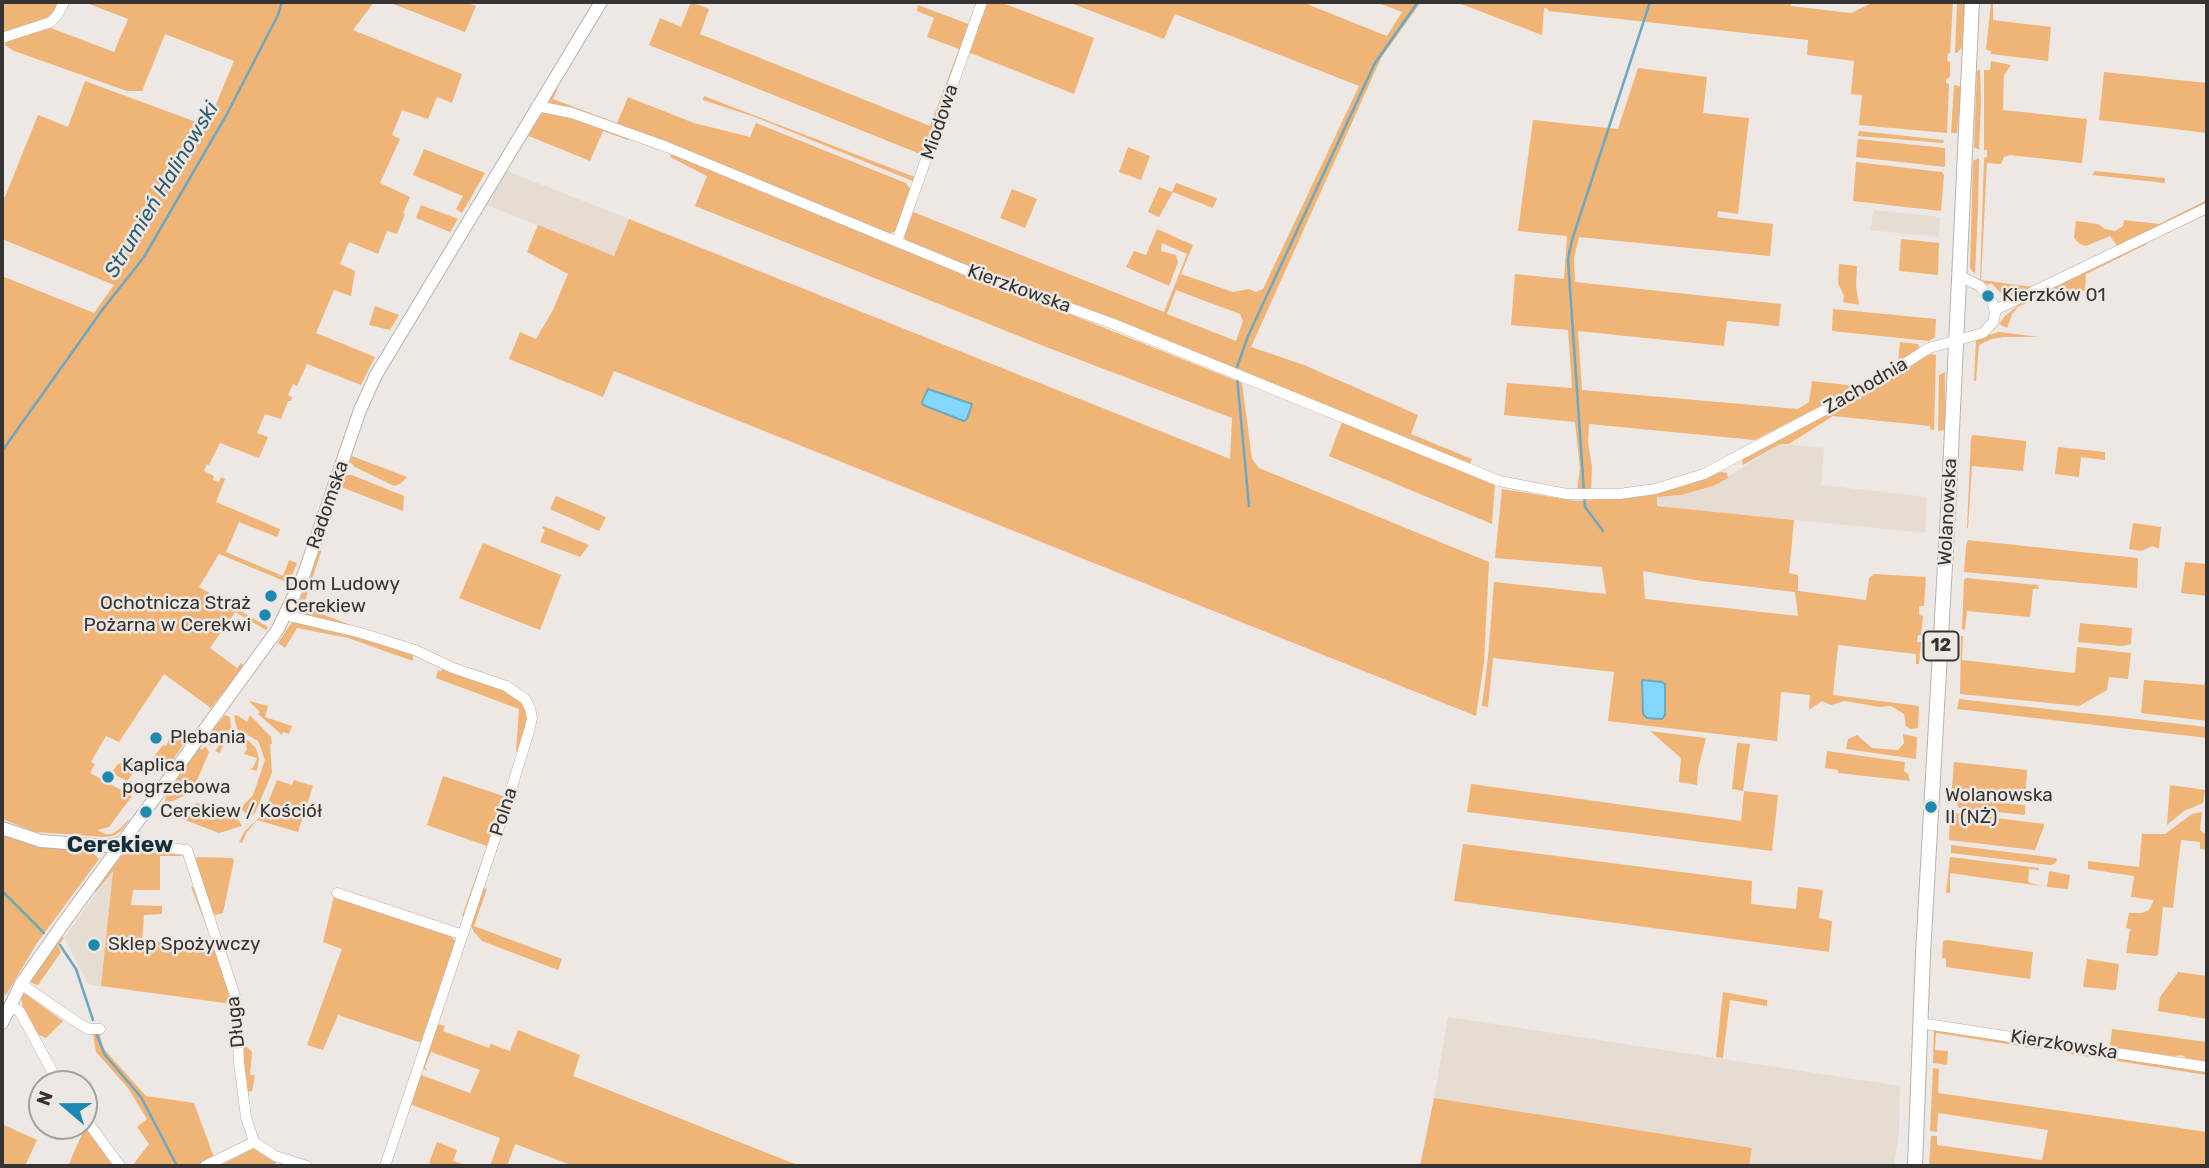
<!DOCTYPE html>
<meta charset="utf-8">
<style>
body{margin:0}
#map{position:relative;width:2209px;height:1168px;overflow:hidden;background:#ede8e4;font-family:Rubik,sans-serif}
canvas{display:block}
.frame{position:absolute;inset:0;border:4px solid #363432;pointer-events:none}
.north{position:absolute;left:28px;top:1070px;width:70px;height:70px;box-sizing:border-box;background:#ede8e4;border:2px solid #a4a09d;border-radius:50%;rotate:290deg;font-size:19px;font-weight:700;line-height:28px;text-align:center;color:#363432}
.north::after{content:'';display:block;margin:auto;width:24px;height:32px;background:#1e89b0;clip-path:polygon(50% 0,100% 100%,50% 72%,0 100%)}
</style>
<div id="map">
<canvas width="2209" height="1168"></canvas>
<div class="frame"></div>
<div class="north">N</div>
</div>
<script>
const ctx = document.querySelector('canvas').getContext('2d');
ctx.lineJoin = 'round';
function fillPath(path, color) { ctx.fillStyle = color; ctx.fill(path, 'evenodd'); }
const poly = rows => new Path2D(rows.map(r => 'M' + r).join(''));
function stroke(path, color, width, dash) { ctx.strokeStyle = color; ctx.lineWidth = width; ctx.lineCap = dash ? 'butt' : 'round'; ctx.setLineDash(dash || []); ctx.stroke(path); }
function write(font, color, halo, rows, align = 'center') {
  ctx.font = font + ' Rubik,sans-serif'; ctx.lineWidth = 5; ctx.setLineDash([]); ctx.textBaseline = 'middle'; ctx.strokeStyle = halo; ctx.fillStyle = color; for (const [text, x, y, turn = 0] of rows) {
    ctx.save(); ctx.translate(x, y); ctx.rotate((+turn || 0) * Math.PI / 180); ctx.textAlign = isNaN(turn) ? turn : align; if (halo) ctx.strokeText(text, 0, 0); ctx.fillText(text, 0, 0); ctx.restore();
  }
}
fillPath(poly([
 [507,171,629,219,615,256,487,205],
 [1874,210,1940,217,1939,237,1870,230],
 [1780,444,1824,448,1821,485,1927,497,1925,533,1657,506,1657,497,1681,495,1713,486],
 [113,870,101,986,88,984,64,938],
 [1448,1017,1900,1086,1899,1132,1894,1166,1749,1166,1752,1148,1434,1098]
]), '#e6dcd2');
fillPath(poly([
 [2,2,58,2,51,18,2,33],
 [84,2,374,2,353,30,462,74,452,103,437,97,428,119,402,110,392,135,400,139,380,183,410,197,403,213,405,214,397,234,387,231,378,254,349,242,340,264,355,271,351,296,334,290,316,333,375,357,361,385,307,364,297,386,293,384,288,395,292,397,291,401,288,401,281,419,265,414,257,433,268,437,259,458,220,443,209,465,207,464,204,471,214,476,213,480,219,482,221,477,225,479,216,502,280,529,277,537,239,522,226,552,283,576,289,560,297,563,289,583,219,554,199,587,268,627,266,630,235,612,210,648,237,668,241,663,244,666,211,708,164,674,119,742,106,736,91,762,95,764,90,773,132,796,109,827,97,830,105,834,112,834,121,828,128,820,129,821,121,831,113,836,103,837,36,832,2,819,2,276,94,313,114,285,2,239,2,197,5,197,38,115,68,127,85,81,207,126,234,61,165,34,142,91,127,91,14,51,5,45,7,40,51,28,114,52,128,19],
 [388,2,464,2,476,6,465,32],
 [691,2,709,9,700,34,930,126,959,49,927,37,934,18,917,11,918,5,971,25,925,156,649,45,660,18,681,27],
 [985,2,1000,2,1094,38,1074,94,968,52,976,26,980,23],
 [1068,2,1302,2,1387,36,1402,12,1376,2,1421,2,1381,58,1251,347,1304,365,1418,415,1411,434,1472,459,1470,464,1070,306,1067,313,1242,383,1252,459,1259,468,1489,562,1484,662,1476,716,614,371,603,397,509,359,520,332,536,339,553,310,568,274,527,252,538,225,614,256,629,219,1230,459,1232,418,1041,345,695,206,707,176,670,157,671,154,907,242,904,237,913,212,1164,312,1187,254,1162,243,1161,251,1176,255,1178,262,1169,286,1126,267,1134,251,1146,255,1157,229,1193,245,1181,274,1233,292,1249,289,1256,292,1263,289,1359,86,1175,14,1164,39],
 [1176,290,1240,314,1243,321,1236,341,1167,314],
 [1456,2,1791,2,1791,6,1851,13,1870,4,1870,2,1953,2,1950,53,1948,53,1947,61,1950,62,1950,77,1946,79,1946,83,1949,84,1947,133,1859,125,1862,95,1851,94,1854,61,1807,55,1808,40,1548,11,1548,9,1544,8,1542,35],
 [1957,2,1965,2,1962,47,1957,53,1955,53],
 [1991,2,1993,2,1993,20,2051,27,2048,61,1991,54,1991,51,1986,50],
 [1991,61,2011,65,2004,75,2003,110,2087,119,2082,163,2010,155,2004,157,2001,164,1987,163,1981,280,2033,287,2071,268,2071,270,2009,301,1991,283,1988,285,1980,280,1984,158,1987,157,1987,150,1984,150,1984,70,1990,70],
 [1638,68,1707,77,1703,113,1749,118,1738,214,1718,211,1717,217,1773,224,1770,256,1579,237,1574,258,1575,282,1781,304,1779,326,1727,321,1724,346,1578,331,1582,390,1798,409,1809,402,1812,381,1855,386,1898,363,1900,342,1918,344,1920,349,1898,366,1755,440,1589,424,1588,442,1592,467,1591,492,1577,492,1580,468,1575,422,1504,415,1507,383,1572,388,1568,330,1511,325,1515,274,1564,279,1567,236,1518,231,1533,120,1618,129],
 [1980,69,1981,102,1979,150,1974,147,1977,71],
 [2104,72,2207,83,2207,133,2099,120],
 [1954,85,1959,86,1961,89,1957,133,1951,133],
 [557,87,558,88,553,99,617,123,628,97,694,123,750,137,756,123,906,183,911,190,899,230,888,234,552,107,553,104,549,102],
 [704,96,917,178,915,182,755,117,703,100],
 [543,113,565,115,629,138,628,140,603,131,590,161,529,136,527,138,538,117],
 [1859,131,1944,140,1943,143,1858,136],
 [1858,139,1945,148,1945,167,1856,157],
 [1128,147,1150,156,1141,180,1119,172],
 [424,149,485,173,462,213,456,209,463,196,413,175],
 [1979,158,1978,209,1975,274,1970,268,1973,161],
 [1856,162,1942,172,1944,175,1941,211,1853,201],
 [2095,171,2165,178,2165,183,2092,175],
 [1176,183,1217,198,1213,208,1173,192,1159,217,1148,212,1159,187,1172,192],
 [1012,189,1037,199,1025,228,1000,218],
 [2207,200,2207,204,2118,247,2110,236,2086,246,2080,244,2074,238,2076,221,2098,224,2105,229,2115,231,2123,226,2124,220,2159,224],
 [421,205,458,219,450,232,416,218],
 [1901,239,1939,243,1938,275,1899,271],
 [2145,243,2147,244,2086,274,2085,291,2057,289,2018,307,2012,314,2007,328,1999,324,2005,316,2020,304],
 [1839,264,1857,266,1856,286,1859,305,1843,302,1844,296,1838,283],
 [375,306,399,315,390,330,369,325],
 [1833,309,1936,319,1935,337,1929,341,1832,331],
 [1999,332,2039,337,2004,337,1991,339,1979,345,1976,381,1974,381,1976,339],
 [1931,354,1936,355,1934,430,1931,430,1930,426,1833,416,1789,444,1780,444,1743,465,1742,461,1744,458,1900,374,1926,355],
 [1945,372,1945,430,1938,431,1939,375],
 [1342,422,1495,484,1492,524,1329,456],
 [1973,435,2026,441,2026,444,2023,471,1972,466,1968,528,1967,528,1971,438],
 [2058,447,2105,452,2105,460,2081,457,2079,477,2055,474],
 [352,456,407,477,400,484,394,486,355,467,350,462],
 [1721,472,1727,473,1728,478,1713,486,1681,495,1657,497,1657,506,1794,520,1789,573,1798,575,1798,591,1866,600,1869,578,1874,574,1926,577,1924,606,1919,606,1919,615,1923,616,1921,635,1918,635,1917,642,1921,642,1919,664,1916,664,1916,654,1838,645,1833,695,1919,706,1918,728,1910,729,1906,726,1904,714,1891,706,1879,707,1845,701,1831,705,1822,701,1809,710,1810,695,1781,692,1777,741,1608,721,1614,672,1493,658,1488,707,1482,706,1488,657,1494,582,1606,594,1602,567,1495,558,1502,489,1576,501,1604,499,1655,494,1681,487],
 [1643,571,1701,581,1795,592,1798,616,1645,599],
 [345,475,352,475,404,496,403,511,341,487],
 [556,496,606,517,599,531,550,509],
 [2133,523,2161,527,2159,549,2153,546,2141,551,2129,549],
 [543,526,589,545,580,557,540,542,545,530,542,528],
 [1968,540,2138,558,2137,588,1964,572,1966,546],
 [483,543,561,575,540,630,459,598],
 [321,546,321,552,303,607,348,624,357,630,299,615,297,608],
 [2185,562,2207,564,2207,596,2181,593],
 [1966,578,2038,585,2039,589,2033,589,2030,617,1967,611,1965,630,1962,629,1964,580],
 [292,622,348,632,413,653,413,661,348,638,297,628,285,648,278,643],
 [2080,623,2132,628,2131,644,2122,646,2078,642],
 [1961,636,1963,636,1962,660,2075,673,2077,647,2131,653,2128,679,2109,677,2107,690,2079,706,1960,694],
 [443,668,502,689,523,704,528,720,519,752,516,751,519,709,436,678,438,670,441,671],
 [2207,675,2207,721,2141,713,2144,680,2204,685],
 [1959,699,2207,727,2207,738,1957,709],
 [249,701,268,706,265,717,292,726,289,734,283,732,282,735,258,714,260,712],
 [225,715,230,717,231,729,217,737,211,746,205,742,201,747,200,745],
 [237,715,247,722,250,715,271,737,272,744,270,744,272,773,255,813,249,818,241,808,253,795,265,760,258,741,237,729,234,716],
 [173,731,186,741,167,768,153,758,163,745,166,746],
 [1650,731,1706,738,1698,769,1697,785,1679,782,1681,758],
 [1903,734,1917,737,1916,759,1846,749,1848,739,1857,735,1872,748,1898,750,1904,743],
 [235,736,249,741,256,748,259,759,257,771,250,769,253,768,257,758,244,754,247,749,245,741,237,739,231,745,224,742,220,753,215,751,224,739],
 [1737,743,1750,744,1743,791,1732,789],
 [205,746,209,752,192,792,173,801,165,802,166,793,199,747,202,750],
 [1827,751,1905,762,1904,771,1908,774,1910,781,1838,773,1838,770,1825,768],
 [136,760,141,762,127,781,111,773,118,764],
 [1954,762,2027,770,2025,800,1954,793,1954,790,1952,789],
 [443,776,506,797,466,916,462,916,487,846,427,825],
 [277,780,292,785,294,780,313,786,298,832,257,820,247,832,242,843,239,842,245,831,264,813],
 [1471,784,1741,821,1744,791,1778,795,1772,851,1467,812],
 [2170,785,2205,790,2203,803,2184,811,2167,825],
 [1954,798,2025,805,2025,815,1959,808],
 [197,803,206,807,207,812,220,817,224,813,234,812,242,826,219,833,172,815],
 [2202,812,2200,830,2207,835,2207,850,2200,849,2200,842,2181,840,2173,908,2163,907,2158,954,2156,956,2126,953,2130,929,2126,928,2129,913,2142,913,2149,910,2154,900,2131,897,2134,876,2088,869,2088,861,2139,867,2142,834,2165,834,2192,814],
 [1957,813,2044,824,2044,826,2035,850,1949,840,1950,814],
 [2,833,37,846,93,850,93,853,99,859,37,943,6,995,2,993],
 [1463,844,1752,881,1751,904,1796,909,1798,887,1823,890,1819,918,1832,921,1829,952,1454,901],
 [1951,845,2056,858,2057,860,2054,864,2050,865,1951,853],
 [126,850,177,854,184,856,160,856,160,890,133,890,131,905,162,906,162,914,144,915,142,942,212,940,191,887,193,887,234,1006,232,1004,101,986,113,871,95,893,95,891],
 [197,857,232,858,234,860,223,913,215,915,209,907,194,860],
 [1950,857,2039,868,2039,870,2029,869,2028,882,2041,886,1950,873,1950,893,1946,893],
 [2049,871,2070,875,2068,889,2047,887],
 [483,888,487,889,474,926,562,959,558,970,482,941,474,932,470,924],
 [334,896,451,936,456,942,422,1043,338,1015,323,1050,307,1045,342,949,323,942],
 [59,937,64,938,58,946,61,952,38,985,34,984,30,981],
 [1947,940,2033,952,2030,979,1946,967,1946,958,1942,958,1943,941],
 [2087,959,2119,964,2116,990,2083,987],
 [2178,972,2207,976,2207,1019,2158,1011,2160,997],
 [1723,992,1767,1000,1767,1006,1730,1000,1723,1058,1716,1057],
 [24,993,63,1021,46,1038,37,1034,23,1008,21,998],
 [437,1024,445,1026,443,1031,489,1048,491,1044,510,1051,518,1030,580,1055,573,1076,800,1166,574,1166,515,1144,507,1166,490,1166,500,1138,407,1103,418,1074,470,1093,480,1070,431,1052,425,1067,427,1071,424,1069,422,1067],
 [1934,1029,2207,1070,2207,1075,1936,1033,1935,1050,1948,1051,1947,1065,1933,1063],
 [2112,1029,2207,1042,2207,1062,2186,1058,2182,1055,2173,1056,2110,1047],
 [93,1034,100,1034,103,1048,146,1096,194,1103,217,1166,132,1166,149,1144,137,1127,147,1119,128,1088,96,1052],
 [243,1046,247,1047,252,1052,250,1075,255,1075,252,1091,248,1092,249,1099,244,1077,241,1049],
 [1933,1068,1939,1069,1938,1093,2207,1132,2207,1166,1929,1166,1931,1136,1937,1136,1937,1145,2042,1160,2048,1130,1938,1113,1937,1132,1930,1131],
 [1434,1098,1752,1148,1749,1166,1420,1166],
 [2,1124,37,1140,25,1166,2,1166],
 [85,1127,108,1155,116,1166,68,1166],
 [437,1142,457,1150,453,1161,469,1166,437,1166,429,1163],
 [254,1148,276,1162,274,1166,219,1166]
]), '#f0b477');
const water = poly([
 [928,389,972,404,967,419,964,421,923,405,922,402,928,389],
 [1642,680,1662,682,1665,684,1665,715,1662,719,1647,718,1643,714,1642,680]
]);
fillPath(water, '#85d8fd');
stroke(water, '#6da7c0', 2);
stroke(poly([
 [1236,370,1248,336,1375,63,1418,2],
 [1237,377,1249,506],
 [2,451,103,309,144,257,227,114,278,15,282,2],
 [1603,531,1585,507,1568,259,1572,240,1650,2],
 [2,891,44,933],
 [60,945,76,969,93,1020],
 [97,1035,105,1055,141,1097,177,1166]
]), '#6da7c0', 2.5);
const minor = poly([
 [2,38,51,22,58,14,64,2],
 [537,106,572,113,667,147,963,269,1111,323,1499,481,1567,494,1619,494,1655,489,1704,474,1870,386,1929,348,1983,333,1993,322,1995,314,1993,304,1980,286,1960,276],
 [897,241,982,2],
 [1995,310,2207,208],
 [285,615,361,633,415,650,453,668,506,686,525,699,530,708,532,718,529,731,507,803,385,1166],
 [122,843,187,850,236,999,239,1063,246,1117,254,1142,275,1156,307,1166],
 [337,893,463,935],
 [21,984,78,1023,89,1029,100,1029],
 [11,1005,20,1012,59,1084],
 [1920,1023,2207,1067],
 [84,1117,120,1166],
 [205,1166,254,1142]
]);
const tertiary = poly([
 [2,828,41,841,105,846,122,843],
 [2,1023,21,984,60,928,278,629,304,574,360,410,376,375,601,2]
]);
const primary = poly([
 [1915,1166,1923,954,1949,494,1972,2]
]);
stroke(minor, '#b6b2ae', 11);
stroke(tertiary, '#b6b2ae', 14);
stroke(primary, '#b6b2ae', 16);
stroke(minor, '#fff', 10);
stroke(tertiary, '#fff', 12);
stroke(primary, '#fff', 14);
for (const [x, y, r, color] of [
 [1988,296,7,"#1e89b0"],
 [271,596,7,"#1e89b0"],
 [265,615,7,"#1e89b0"],
 [156,738,7,"#1e89b0"],
 [108,777,7,"#1e89b0"],
 [1931,807,7,"#1e89b0"],
 [146,812,7,"#1e89b0"],
 [94,945,7,"#1e89b0"]
]) { const dot = new Path2D(); dot.arc(x, y, r, 0, 2 * Math.PI); ctx.fillStyle = color; ctx.fill(dot); stroke(dot, '#ede8e4', 2.5); }
for (const [x, y, w] of [
 [1941,646,35]
]) { const box = new Path2D(); box.roundRect(x - w / 2, y - 14.5, w, 29, 5); ctx.fillStyle = '#ede8e4'; ctx.fill(box); stroke(box, '#363432', 2); }
write('bold 18px', '#363432', null, [
 ["12",1941,646]
]);
write('19px', '#363432', '#ede8e4', [
 ["Miodowa",940,122,-71],
 ["Kierzkowska",1019,289,20],
 ["Zachodnia",1866,386,-30],
 ["Radomska",328,505,-71],
 ["Wolanowska",1948,512,-87],
 ["Polna",504,812,-72],
 ["Długa",236,1022,-96],
 ["Kierzkowska",2064,1045,9]
]);
write('19px', '#363432', '#ede8e4', [
 ["Kierzków 01",2002,296],
 ["Dom Ludowy",285,585],
 ["Cerekiew",285,607],
 ["Ochotnicza Straż",251,604,"right"],
 ["Pożarna w Cerekwi",251,626,"right"],
 ["Plebania",170,738],
 ["Kaplica",122,766],
 ["pogrzebowa",122,788],
 ["Wolanowska",1945,796],
 ["II (NŻ)",1945,818],
 ["Cerekiew / Kościół",160,812],
 ["Sklep Spożywczy",108,945]
], 'left');
write('italic 21px', '#2e5c70', '#ede8e4', [
 ["Strumień Halinowski",162,190,-59]
]);
write('bold 23px', '#122e3a', '#ede8e4', [
 ["Cerekiew",120,845]
]);
</script>
